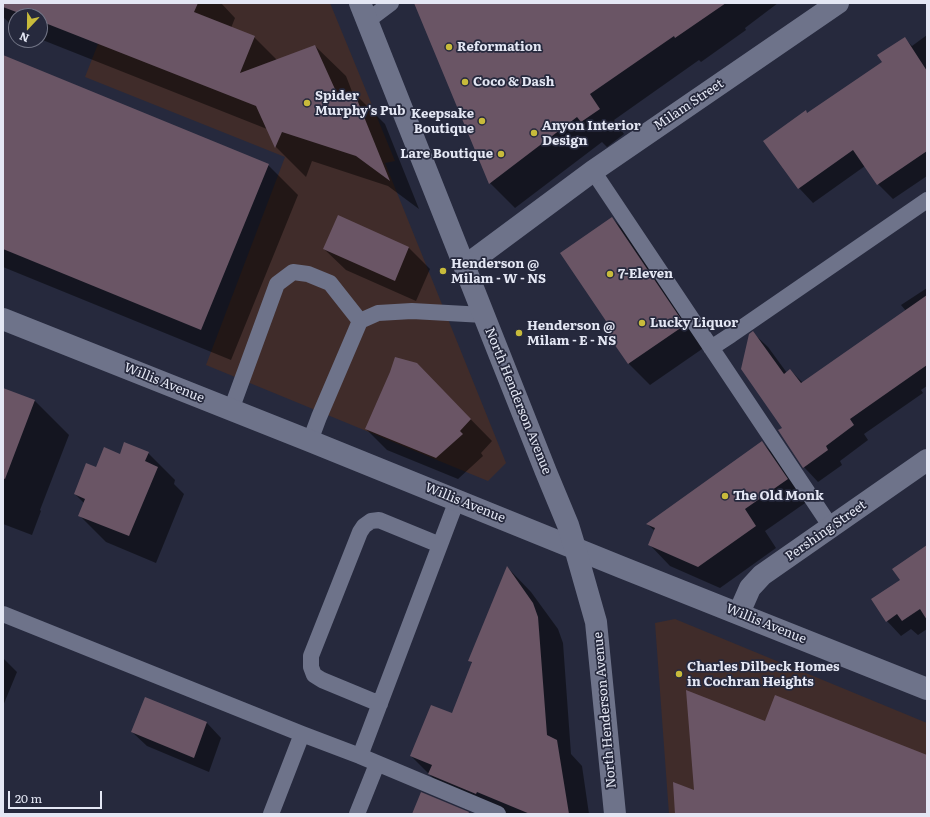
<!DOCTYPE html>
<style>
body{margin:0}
#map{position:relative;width:930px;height:817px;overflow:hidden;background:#26293d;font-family:Literata,serif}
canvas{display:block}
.frame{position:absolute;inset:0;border:4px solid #e4e7f4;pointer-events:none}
.north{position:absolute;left:8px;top:8px;width:40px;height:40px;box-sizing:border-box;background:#26293d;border:1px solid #727586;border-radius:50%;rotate:202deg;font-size:11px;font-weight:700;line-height:16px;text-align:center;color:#e4e7f4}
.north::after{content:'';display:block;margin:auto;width:14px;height:18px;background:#c8bb3b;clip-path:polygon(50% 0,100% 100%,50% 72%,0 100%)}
.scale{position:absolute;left:8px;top:791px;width:94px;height:18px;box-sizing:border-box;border:2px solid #e4e7f4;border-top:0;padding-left:5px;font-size:12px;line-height:14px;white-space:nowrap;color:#e4e7f4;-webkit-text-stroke:3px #26293d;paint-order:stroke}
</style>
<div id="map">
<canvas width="930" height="817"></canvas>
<div class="frame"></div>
<div class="north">N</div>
<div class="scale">20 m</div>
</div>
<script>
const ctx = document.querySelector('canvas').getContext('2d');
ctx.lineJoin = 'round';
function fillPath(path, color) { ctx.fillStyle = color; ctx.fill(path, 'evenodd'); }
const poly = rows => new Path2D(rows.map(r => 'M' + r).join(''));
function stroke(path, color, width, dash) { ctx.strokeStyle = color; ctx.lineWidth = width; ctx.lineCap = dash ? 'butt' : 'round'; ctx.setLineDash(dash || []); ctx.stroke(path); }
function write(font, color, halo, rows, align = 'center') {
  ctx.font = font + ' Literata,serif'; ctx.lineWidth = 3.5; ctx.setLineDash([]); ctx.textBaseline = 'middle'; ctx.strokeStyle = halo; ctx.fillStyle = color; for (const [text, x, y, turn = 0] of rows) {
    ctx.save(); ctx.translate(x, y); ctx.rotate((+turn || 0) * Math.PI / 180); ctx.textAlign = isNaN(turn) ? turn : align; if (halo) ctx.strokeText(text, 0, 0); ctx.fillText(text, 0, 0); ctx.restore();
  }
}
fillPath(poly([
 [114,3,330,3,395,161,385,163,506,463,488,481,206,365,285,157,85,77],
 [675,619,927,723,927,814,669,814,655,623]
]), '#402c2a');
fillPath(poly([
 [3,3,221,3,235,18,231,28,254,37,277,60,315,46,346,76,353,94,354,93,385,124,419,209,388,186,312,161,306,177,276,147,267,129,40,39,40,16,16,16,16,29,3,17],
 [415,3,778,3,745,28,746,30,701,62,699,60,614,120,624,134,607,147,602,142,515,208,490,183],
 [927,35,927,176,893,199,878,184,865,166,813,203,799,188,808,114,883,62,904,38,912,46],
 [3,57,268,165,298,195,231,360,3,267],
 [612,218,633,240,705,347,650,385,628,363,609,324],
 [409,248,430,269,416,301,346,270,324,249],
 [927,288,927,386,921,390,923,393,864,434,868,440,840,461,842,465,818,482,804,467,783,428,753,333,768,347,787,373,790,370,803,383,906,311,901,305],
 [438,386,492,441,481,453,483,456,458,479,387,450,366,429],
 [3,389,35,401,69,435,40,510,41,511,32,535,3,524],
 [762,442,783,464,808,501,765,531,776,548,720,588,670,566,649,544,655,531,647,524],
 [148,453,175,480,174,484,184,494,156,563,106,542,79,515,84,503,75,494,97,469,120,455],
 [927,546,927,629,918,635,911,629,901,636,887,621,901,580],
 [507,567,531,592,558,629,563,643,571,754,582,766,589,814,490,814,454,799,411,756,452,715,473,664,469,660],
 [3,658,17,672,3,706],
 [207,723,221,738,209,772,147,746,132,732]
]), '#0007');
fillPath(poly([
 [3,3,198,3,194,12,255,36,240,73,315,45,339,98,354,92,390,181,356,156,282,132,275,148,256,106,40,21,40,16,27,16,3,7],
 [414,3,726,3,675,38,674,36,590,94,600,109,581,122,577,117,489,184],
 [905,37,927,71,927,151,877,185,853,150,798,189,763,141,806,110,807,113,882,62,877,55],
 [3,55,269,164,201,330,3,249],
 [338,215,409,247,395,281,323,249],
 [612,217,685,325,628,364,603,328,608,324,560,253],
 [927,295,927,365,850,419,854,425,826,446,828,450,803,468,778,430,782,428,741,369,749,334,753,331,784,374,790,369,801,383],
 [395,357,417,363,471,419,460,431,463,434,436,458,365,429,390,372],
 [3,388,35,400,5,479,3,478],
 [762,441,788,479,745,509,756,526,698,567,648,545,655,528,646,524],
 [124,442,149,452,145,461,158,467,129,536,78,516,85,499,74,494,86,463,96,467,104,447,120,454],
 [927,545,927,620,920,609,902,621,897,614,886,622,871,599,900,580,892,569],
 [507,566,533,603,538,617,547,735,557,740,569,814,530,814,477,792,476,794,428,774,432,765,410,756,431,705,452,713,472,662,468,661],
 [686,690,765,721,775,695,927,755,927,814,675,814,673,782,694,790],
 [145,697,207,722,194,758,131,732],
 [421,792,469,812,468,814,412,814]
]), '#6a5565');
stroke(poly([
 [367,21,391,3],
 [593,171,831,527],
 [711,348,731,335,927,200],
 [231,410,277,284,293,272,308,274,330,283,360,321],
 [310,441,319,417,360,321,378,313,412,311,484,315],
 [3,614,302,734,360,756,498,814],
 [380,704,322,680,314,675,311,667,311,656,360,532,364,526,371,521,379,520,440,545],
 [360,756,457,500],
 [271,814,302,734],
 [357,814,377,764]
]), '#6e738a', 16);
stroke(poly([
 [465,266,593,171,838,3],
 [3,319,310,441,621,567,927,689],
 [739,613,750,588,762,575,927,460]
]), '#6e738a', 22);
stroke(poly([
 [360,3,546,472,568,525,575,548,596,622,615,814]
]), '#6e738a', 22);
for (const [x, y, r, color] of [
 [449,47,4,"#c8bb3b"],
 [465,82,4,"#c8bb3b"],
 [307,103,4,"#c8bb3b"],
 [482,121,4,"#c8bb3b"],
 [534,133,4,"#c8bb3b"],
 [501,154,4,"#c8bb3b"],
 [443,271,4,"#c8bb3b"],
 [610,274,4,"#c8bb3b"],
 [642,323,4,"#c8bb3b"],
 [519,333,4,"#c8bb3b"],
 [725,496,4,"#c8bb3b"],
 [679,674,4,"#c8bb3b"]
]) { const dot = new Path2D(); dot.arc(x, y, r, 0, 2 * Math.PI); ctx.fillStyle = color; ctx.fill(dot); stroke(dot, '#26293d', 1.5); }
write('bold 13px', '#e4e7f4', '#26293d', [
 ["Reformation",457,47],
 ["Coco & Dash",473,82],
 ["Spider",315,96],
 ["Murphy's Pub",315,111],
 ["Keepsake",474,114,"right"],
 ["Boutique",474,129,"right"],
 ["Anyon Interior",542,126],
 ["Design",542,141],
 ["Lare Boutique",493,154,"right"],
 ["Henderson @",451,264],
 ["Milam - W - NS",451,279],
 ["7-Eleven",618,274],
 ["Lucky Liquor",650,323],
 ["Henderson @",527,326],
 ["Milam - E - NS",527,341],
 ["The Old Monk",733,496],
 ["Charles Dilbeck Homes",687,667],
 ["in Cochran Heights",687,682]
], 'left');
write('13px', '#e4e7f4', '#26293d', [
 ["Milam Street",689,105,-34],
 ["Willis Avenue",164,383,22],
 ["North Henderson Avenue",518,401,68],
 ["Willis Avenue",465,503,22],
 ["Pershing Street",826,531,-35],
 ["Willis Avenue",766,624,22],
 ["North Henderson Avenue",605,710,-95]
]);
</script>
